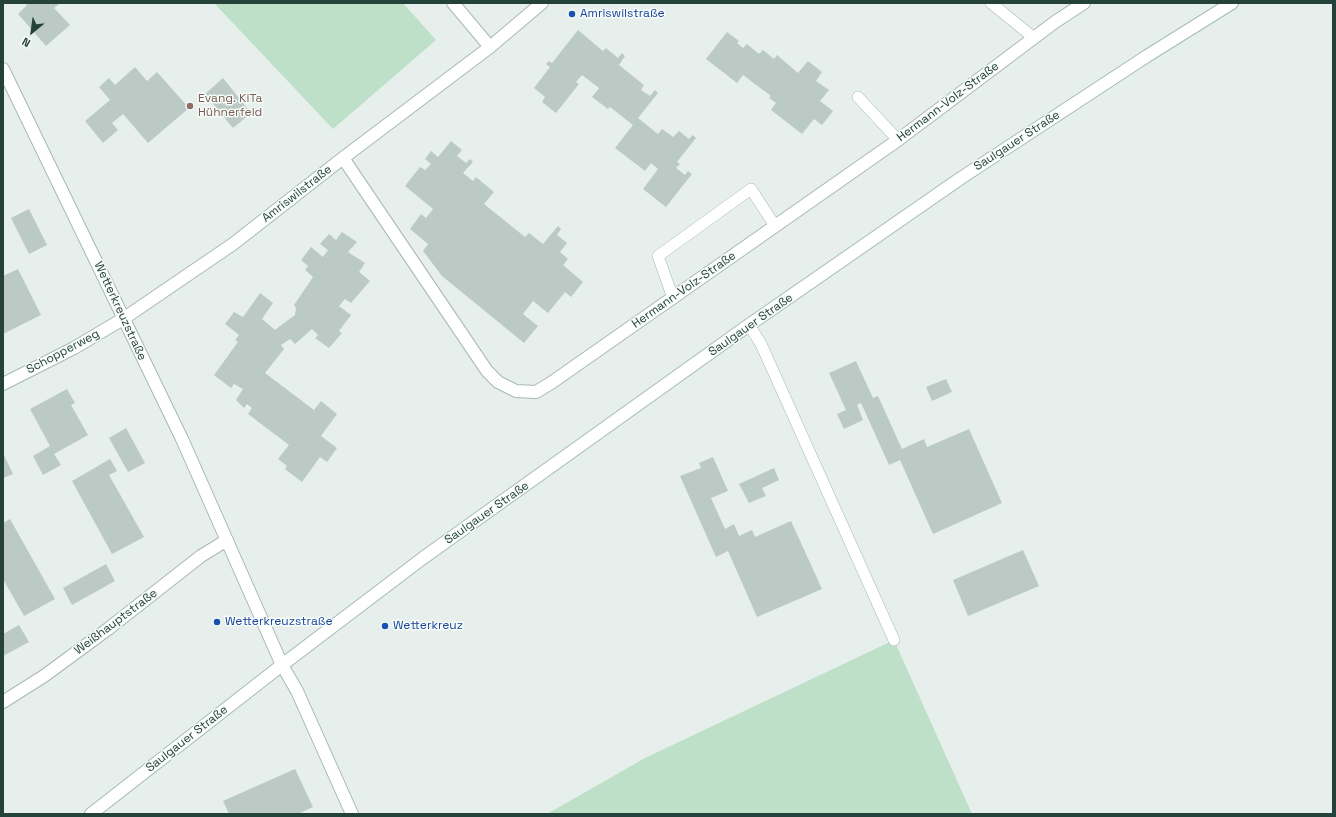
<!DOCTYPE html>
<meta charset="utf-8">
<style>
body{margin:0}
#map{position:relative;width:1336px;height:817px;overflow:hidden;background:#e6efeb;font-family:"Space Grotesk",sans-serif}
canvas{display:block}
.frame{position:absolute;inset:0;border:4px solid #24423a;pointer-events:none}
.north{position:absolute;left:12px;top:12px;width:40px;height:40px;-webkit-text-stroke:3px #f7fbf9;paint-order:stroke;rotate:209deg;font-size:11px;font-weight:700;line-height:16px;text-align:center;color:#24423a}
.north::after{content:'';display:block;margin:auto;width:14px;height:18px;background:#24423a;clip-path:polygon(50% 0,100% 100%,50% 72%,0 100%)}
</style>
<div id="map">
<canvas width="1336" height="817"></canvas>
<div class="frame"></div>
<div class="north">N</div>
</div>
<script>
const ctx = document.querySelector('canvas').getContext('2d');
ctx.lineJoin = 'round';
function fillPath(path, color) { ctx.fillStyle = color; ctx.fill(path, 'evenodd'); }
const poly = rows => new Path2D(rows.map(r => 'M' + r).join(''));
function stroke(path, color, width, dash) { ctx.strokeStyle = color; ctx.lineWidth = width; ctx.lineCap = dash ? 'butt' : 'round'; ctx.setLineDash(dash || []); ctx.stroke(path); }
function write(font, color, halo, rows, align = 'center') {
  ctx.font = font + ' "Space Grotesk",sans-serif'; ctx.lineWidth = 3; ctx.setLineDash([]); ctx.textBaseline = 'middle'; ctx.strokeStyle = halo; ctx.fillStyle = color; for (const [text, x, y, turn = 0] of rows) {
    ctx.save(); ctx.translate(x, y); ctx.rotate((+turn || 0) * Math.PI / 180); ctx.textAlign = isNaN(turn) ? turn : align; if (halo) ctx.strokeText(text, 0, 0); ctx.fillText(text, 0, 0); ctx.restore();
  }
}
fillPath(poly([
 [214,3,403,3,436,40,333,129],
 [894,640,972,814,547,814,645,758]
]), '#bfe0c8');
fillPath(poly([
 [25,3,60,3,54,8,70,25,46,46,18,14,27,5],
 [578,30,603,51,606,48,618,58,622,53,625,56,619,65,644,85,641,90,650,96,655,90,658,93,638,118,658,134,662,129,673,137,679,131,689,139,693,135,696,138,677,162,680,164,676,168,685,175,688,171,692,174,666,207,643,189,658,169,651,163,645,171,615,148,633,125,610,107,608,109,592,97,599,88,582,75,576,82,579,84,556,113,542,102,545,97,534,88,550,67,546,64,549,61,552,63],
 [727,32,739,41,737,43,743,48,747,44,759,54,763,50,774,59,777,55,798,73,808,61,822,72,816,81,829,90,820,101,833,111,822,125,814,119,802,134,771,110,776,103,769,98,771,96,743,75,737,83,706,59],
 [135,67,147,81,157,72,189,108,148,143,123,114,112,123,118,130,103,143,85,121,110,100,99,87,109,78,115,85],
 [223,78,251,113,233,128,205,94],
 [451,141,462,150,457,156,466,163,470,159,473,162,463,173,473,181,476,177,494,192,484,204,525,237,529,233,543,244,558,226,561,229,557,235,567,243,560,252,568,259,563,265,583,282,571,297,565,292,548,313,533,301,523,314,538,326,524,343,442,276,423,251,428,244,410,229,421,214,426,218,433,209,405,186,420,167,425,170,431,164,425,159,431,151,438,157],
 [29,209,47,245,29,254,11,218],
 [342,232,357,242,348,252,365,263,359,272,370,281,351,303,345,299,339,306,351,315,339,331,342,333,329,348,315,338,318,335,312,329,295,344,290,339,281,345,284,349,265,373,314,410,321,401,337,414,321,436,337,448,327,462,320,457,302,482,285,469,287,466,278,459,289,445,248,414,252,408,247,404,244,408,236,400,243,389,234,384,231,388,214,375,238,342,235,340,239,335,225,324,234,312,243,317,260,293,273,303,262,319,275,330,280,326,295,315,296,308,294,305,313,277,305,270,308,266,301,260,311,247,323,257,328,250,320,244,329,234,336,240],
 [18,269,41,315,3,334,3,276],
 [856,361,873,398,878,396,902,449,924,439,927,447,969,429,1002,503,933,534,900,460,889,465,861,403,857,405,863,420,844,429,837,414,846,410,829,373],
 [946,379,952,392,932,401,926,387],
 [67,389,75,403,71,405,88,435,54,454,61,465,43,475,33,456,50,446,30,409],
 [126,428,145,463,128,472,109,438],
 [3,453,13,474,3,478],
 [713,457,728,491,711,498,725,529,734,524,739,536,752,530,755,537,791,521,822,589,757,617,728,551,716,557,680,476,701,468,699,463],
 [110,459,117,471,109,475,144,537,112,554,72,481],
 [774,468,779,480,762,488,766,496,749,503,739,484],
 [10,519,55,599,24,616,3,579,3,523],
 [1023,550,1039,586,968,616,953,580],
 [106,564,115,581,72,605,63,588],
 [19,625,29,642,3,656,3,634],
 [295,769,313,807,298,814,229,814,223,801]
]), '#bbcac4');
const lane = poly([
 [991,3,1034,38],
 [858,97,898,140],
 [673,298,658,256,751,189,775,226],
 [749,325,761,344,894,640]
]);
const street = poly([
 [453,3,490,47],
 [3,69,182,439,282,665,297,691,352,814],
 [343,158,487,371,498,382,516,391,536,392,551,383,898,140,1055,22,1084,3],
 [3,384,74,348,123,319,233,244,343,158,490,47,542,3],
 [3,702,44,676,108,629,201,556,227,540]
]);
const secondary = poly([
 [91,814,282,665,423,558,749,325,961,178,1147,56,1232,3]
]);
stroke(lane, '#a8b8b2', 12);
stroke(street, '#a8b8b2', 14);
stroke(secondary, '#a4bbb3', 14);
stroke(lane, '#fff', 11);
stroke(street, '#fff', 12);
stroke(secondary, '#fff', 12);
for (const [x, y, r, color] of [
 [572,14,4,"#1a4fb4"],
 [190,106,4,"#8d6e63"],
 [217,622,4,"#1a4fb4"],
 [385,626,4,"#1a4fb4"]
]) { const dot = new Path2D(); dot.arc(x, y, r, 0, 2 * Math.PI); ctx.fillStyle = color; ctx.fill(dot); stroke(dot, '#f7fbf9', 1.5); }
write('12px', '#164399', '#f7fbf9', [
 ["Amriswilstraße",580,14],
 ["Wetterkreuzstraße",225,622],
 ["Wetterkreuz",393,626]
], 'left');
write('12px', '#785e54', '#f7fbf9', [
 ["Evang. KiTa",198,99],
 ["Hühnerfeld",198,113]
], 'left');
write('12px', '#24423a', '#f7fbf9', [
 ["Hermann-Volz-Straße",948,102,-37],
 ["Saulgauer Straße",1017,141,-33],
 ["Amriswilstraße",297,194,-38],
 ["Hermann-Volz-Straße",684,290,-35],
 ["Wetterkreuzstraße",120,311,65],
 ["Saulgauer Straße",751,325,-35],
 ["Schopperweg",63,352,-28],
 ["Saulgauer Straße",487,513,-35],
 ["Weißhauptstraße",116,622,-37],
 ["Saulgauer Straße",187,739,-38]
]);
</script>
